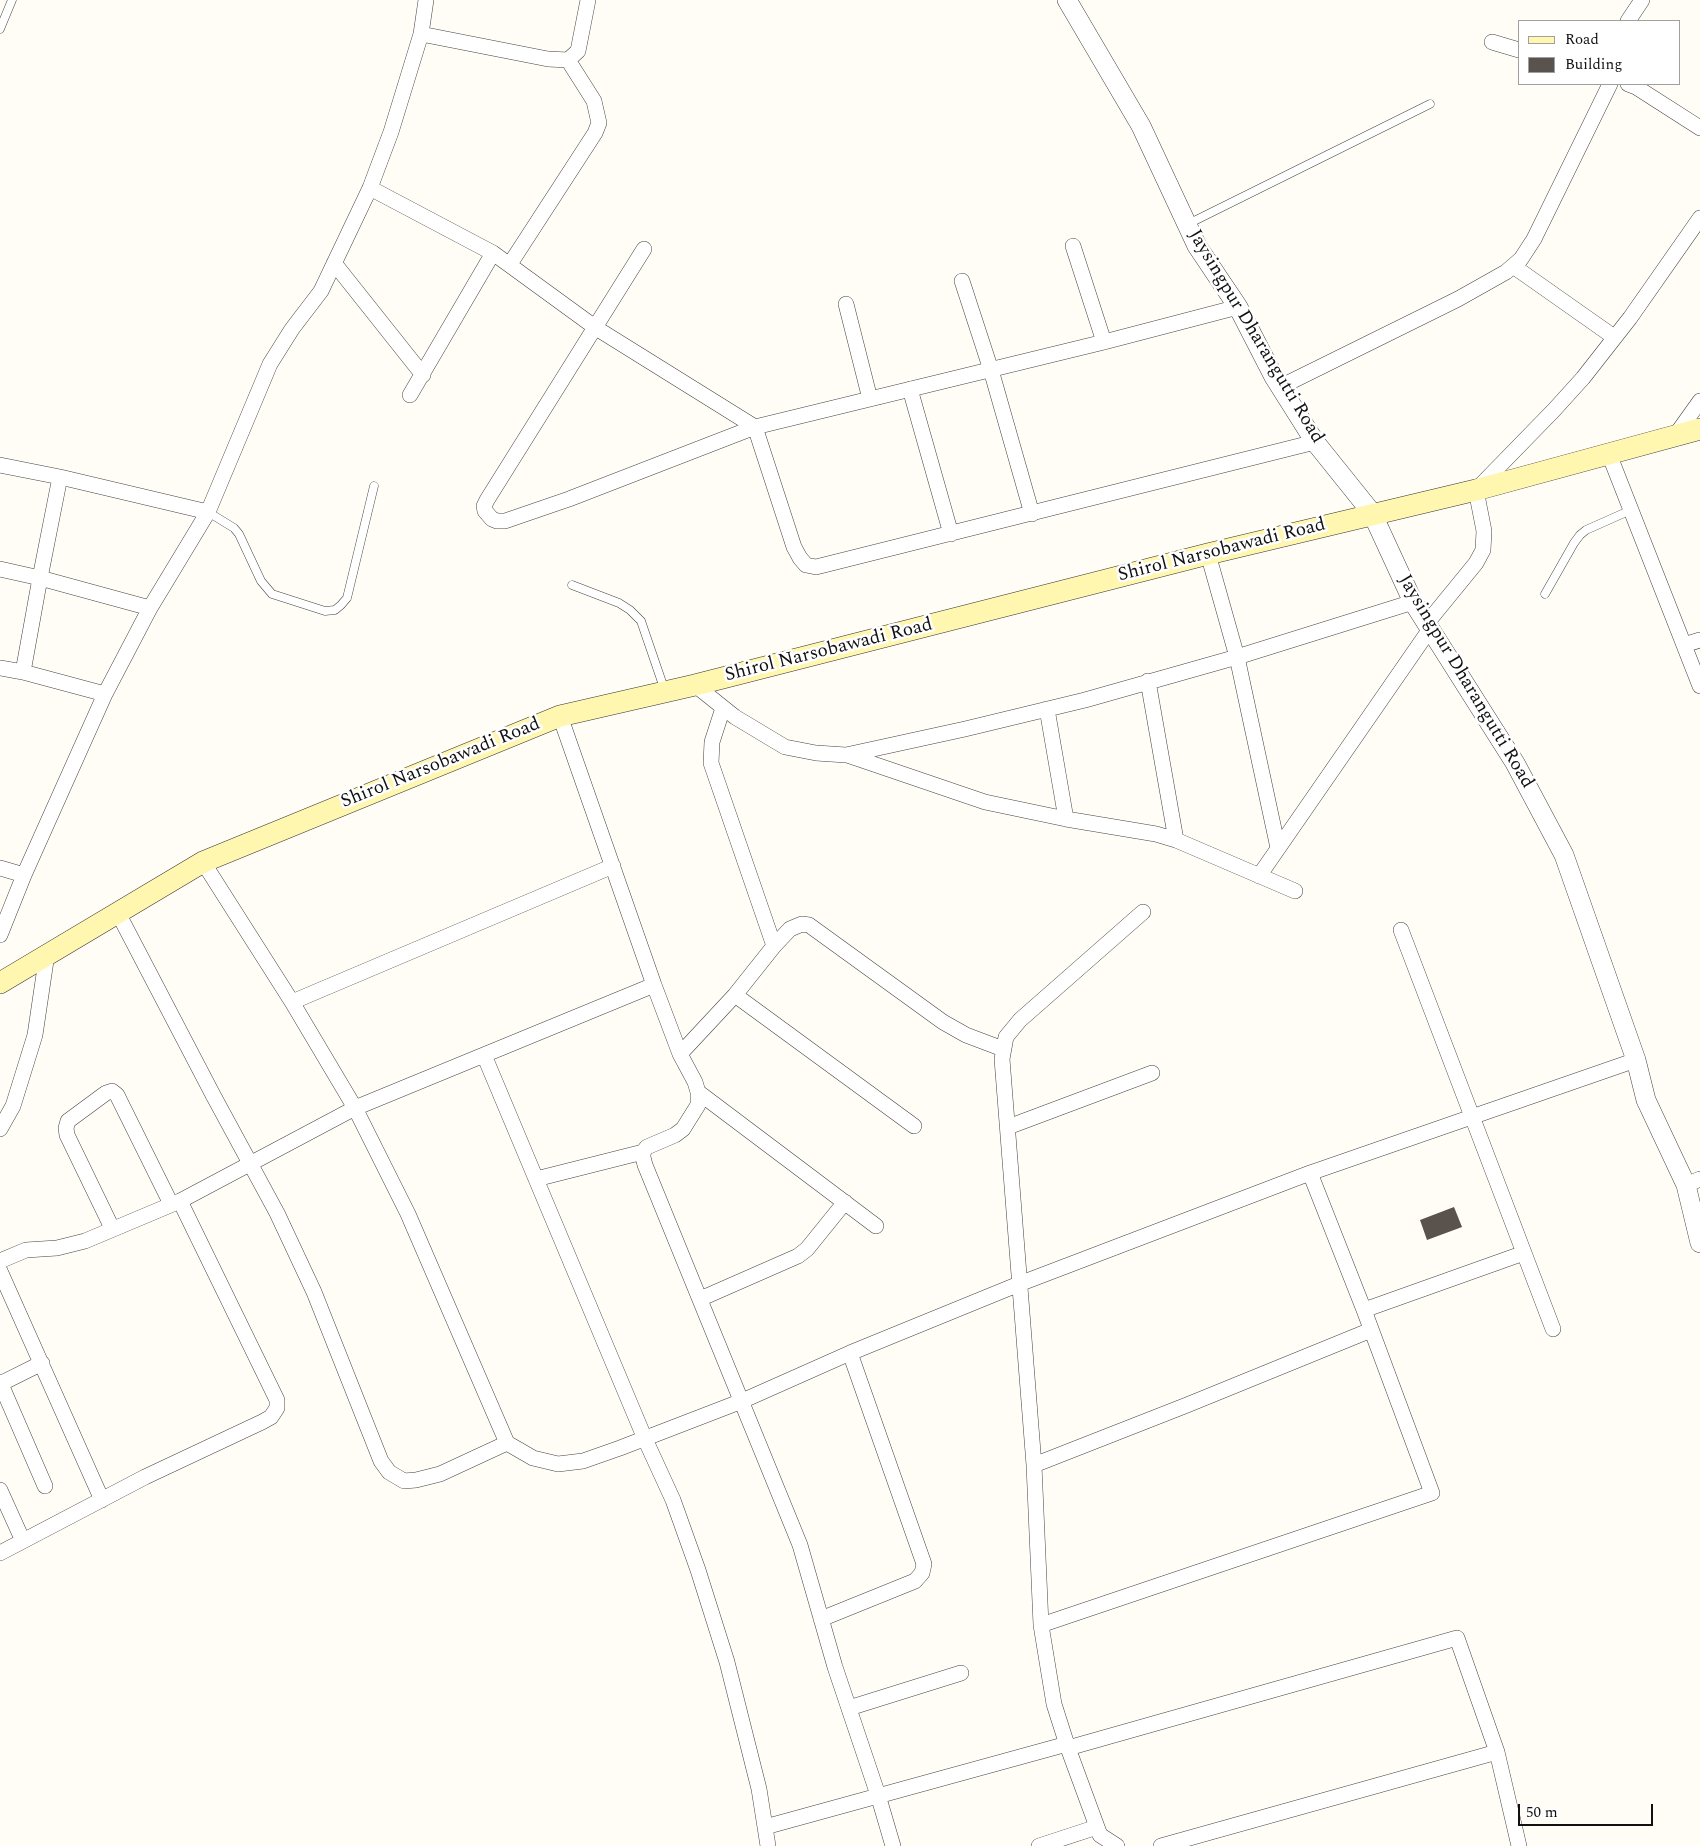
<!DOCTYPE html>
<style>
body{margin:0}
#map{position:relative;width:1700px;height:1846px;overflow:hidden;background:#fffdf5;font-family:Spectral,serif}
canvas{display:block}
.legend{position:absolute;left:1518px;top:20px;width:162px;height:65px;box-sizing:border-box;background:#fff;border:1px solid #a0a0a0;margin:0;padding:6px 9px;list-style:none;font-size:15px;color:#111}
.legend li{display:flex;align-items:center;gap:10px;height:25px}
.legend b{width:25px;border:1px solid #a0a0a0}
.scale{position:absolute;left:1518px;top:1804px;width:135px;height:22px;box-sizing:border-box;border:2px solid #111;border-top:0;padding-left:6px;font-size:15px;line-height:18px;white-space:nowrap;color:#111;-webkit-text-stroke:4px #fff;paint-order:stroke}
</style>
<div id="map">
<canvas width="1700" height="1846"></canvas>
<ul class="legend">
<li><b style="height:6px;background:#fff6b0"></b>Road</li>
<li><b style="height:14px;background:#5a524d"></b>Building</li>
</ul>
<div class="scale">50 m</div>
</div>
<script>
const ctx = document.querySelector('canvas').getContext('2d');
ctx.lineJoin = 'round';
function fillPath(path, color) { ctx.fillStyle = color; ctx.fill(path, 'evenodd'); }
const poly = rows => new Path2D(rows.map(r => 'M' + r).join(''));
function stroke(path, color, width, dash) { ctx.strokeStyle = color; ctx.lineWidth = width; ctx.lineCap = dash ? 'butt' : 'round'; ctx.setLineDash(dash || []); ctx.stroke(path); }
function write(font, color, halo, rows, align = 'center') {
  ctx.font = font + ' Spectral,serif'; ctx.lineWidth = 5; ctx.setLineDash([]); ctx.textBaseline = 'middle'; ctx.strokeStyle = halo; ctx.fillStyle = color; for (const [text, x, y, turn = 0] of rows) {
    ctx.save(); ctx.translate(x, y); ctx.rotate((+turn || 0) * Math.PI / 180); ctx.textAlign = isNaN(turn) ? turn : align; if (halo) ctx.strokeText(text, 0, 0); ctx.fillText(text, 0, 0); ctx.restore();
  }
}
fillPath(poly([
 [1454,1207,1462,1227,1427,1240,1420,1220]
]), '#5a524d');
const service = poly([
 [0,29,12,0],
 [1188,224,1430,104],
 [208,512,234,528,239,534,261,581,272,594,325,611,335,610,341,605,347,598,374,486],
 [572,585,619,603,630,610,641,621,665,691],
 [1545,594,1574,543,1580,535,1586,530,1631,510]
]);
const minor = poly([
 [1628,21,1642,0],
 [421,34,548,59,568,60,578,51,588,0],
 [1492,42,1519,50],
 [1628,84,1636,87,1700,128],
 [370,188,493,253,596,328,755,427,1104,342,1238,307],
 [1073,246,1104,342],
 [644,249,487,500,484,506,485,511,492,519,497,521,505,521,569,499,755,427,794,547,800,558,806,565,816,567,1315,442],
 [334,263,423,375],
 [510,264,595,133,599,123,594,101,568,60],
 [1513,266,1614,337],
 [962,281,991,370,1032,514],
 [846,304,870,399],
 [1280,387,1458,299,1506,272,1521,259,1534,239,1610,84],
 [910,389,951,534],
 [410,395,493,253],
 [1675,436,1700,401],
 [1609,454,1700,686],
 [0,465,60,477,208,512],
 [1208,554,1237,657,1278,848],
 [0,569,40,578,150,608],
 [1427,623,1476,563,1483,550,1484,531,1476,490,1554,410,1583,378,1630,318,1700,218],
 [1684,645,1700,640],
 [0,668,23,672,105,694],
 [23,672,40,578,60,477],
 [1148,681,1176,840],
 [695,685,735,717,785,747,816,753,846,755,965,729,1085,700,1237,657,1413,602],
 [723,708,712,742,711,763,774,946],
 [1047,709,1066,819],
 [560,716,654,985,680,1054,695,1082,698,1092,698,1105,683,1129,675,1135,647,1147,643,1152,643,1157,645,1165,800,1545,835,1667,878,1795,893,1846],
 [847,755,985,802,1066,819,1156,834,1176,840,1295,891],
 [203,862,292,1002,355,1108,408,1214,507,1443,533,1458,558,1464,583,1461,620,1448,742,1401,850,1353,1019,1284,1310,1173,1636,1060],
 [0,868,24,875],
 [1259,876,1430,629],
 [118,913,213,1095,277,1213,314,1292,381,1461,389,1472,404,1481,416,1480,440,1474,507,1443],
 [1401,930,1553,1329],
 [0,935,24,875,105,694,150,608,208,512,270,364,292,329,321,291,370,188,391,132,421,34,426,0],
 [735,995,914,1126],
 [292,1002,613,866],
 [680,1054,735,995,774,946,790,929,802,924,809,925,943,1022,966,1035,1003,1049],
 [484,1055,645,1439,673,1500,698,1570,727,1662,759,1789,768,1846],
 [698,1092,876,1226],
 [1008,1127,1152,1073],
 [0,1129,13,1106,35,1035,47,954],
 [536,1179,643,1152],
 [1686,1185,1700,1179],
 [112,1228,67,1135,66,1128,68,1121,106,1093,112,1091,117,1095,171,1204],
 [0,1261,26,1250,57,1248,85,1241,180,1201,355,1108,654,985],
 [0,1271,102,1500],
 [700,1299,798,1256,807,1249,845,1202],
 [1364,1310,1524,1253],
 [0,1382,45,1486],
 [0,1384,42,1363],
 [1034,1465,1187,1405,1371,1330],
 [0,1490,23,1541],
 [0,1553,145,1477,262,1422,271,1417,277,1408,277,1400,180,1201],
 [821,1619,915,1581,922,1573,924,1564,850,1353],
 [1041,1625,1432,1493,1364,1310,1310,1173],
 [849,1708,961,1673],
 [1068,1748,1457,1638,1497,1752,1519,1846],
 [765,1827,1067,1744],
 [1039,1846,1097,1827],
 [1117,1846,1100,1835,1068,1748,1054,1704,1041,1625,1034,1465,1002,1059,1006,1037,1020,1020,1143,912],
 [1161,1846,1497,1752]
]);
const tertiary = poly([
 [1067,0,1141,126,1197,246,1238,307,1274,377,1315,442,1372,513,1413,602,1515,763,1564,855,1636,1060,1646,1100,1686,1185,1700,1243]
]);
const secondary = poly([
 [0,983,203,862,560,716,695,685,1208,554,1476,490,1700,429]
]);
stroke(service, '#444', 9);
stroke(minor, '#444', 16);
stroke(tertiary, '#444', 20);
stroke(secondary, '#333', 22);
stroke(service, '#fff', 8);
stroke(minor, '#fff', 15);
stroke(tertiary, '#fff', 19);
stroke(secondary, '#fff6b0', 21);
write('19px', '#111', '#fff', [
 ["Jaysingpur Dharangutti Road",1255,337,59],
 ["Shirol Narsobawadi Road",1222,551,-14],
 ["Shirol Narsobawadi Road",829,651,-14],
 ["Jaysingpur Dharangutti Road",1465,682,59],
 ["Shirol Narsobawadi Road",441,764,-22]
]);
</script>
